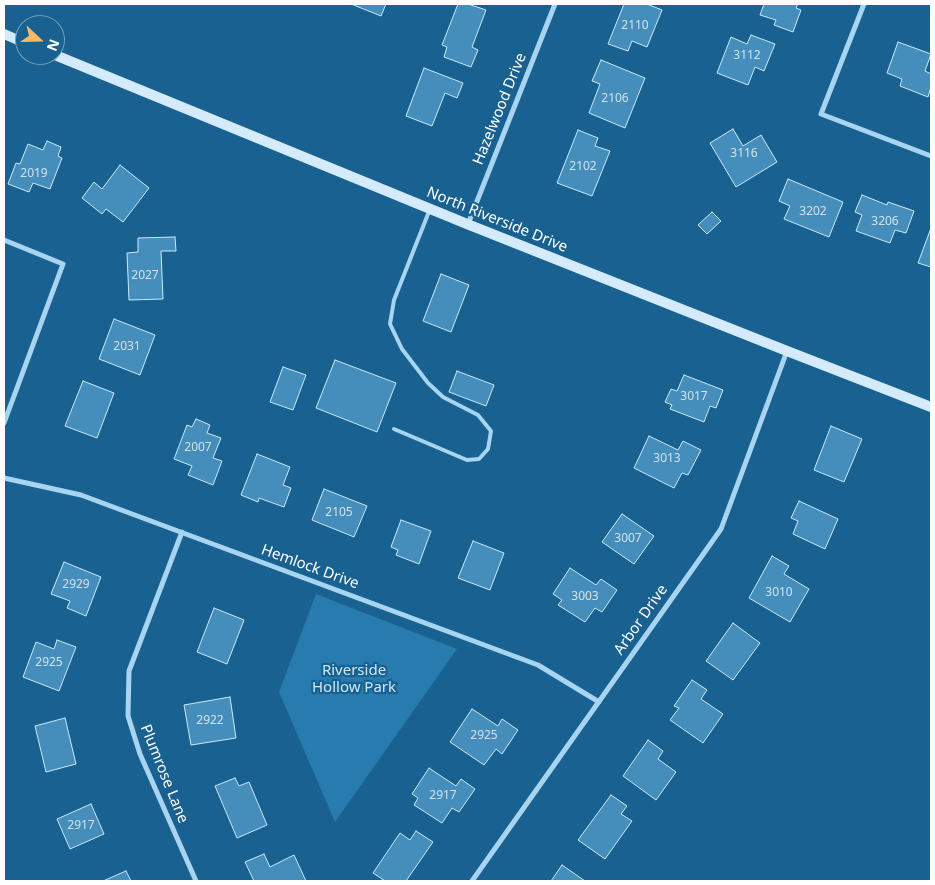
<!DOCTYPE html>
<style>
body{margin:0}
#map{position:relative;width:935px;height:885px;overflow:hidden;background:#186191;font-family:"Noto Sans",sans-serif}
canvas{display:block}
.frame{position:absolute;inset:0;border:5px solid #fff;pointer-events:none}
.north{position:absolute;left:15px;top:15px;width:50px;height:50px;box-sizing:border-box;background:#186191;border:1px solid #74a0bd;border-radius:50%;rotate:111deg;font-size:14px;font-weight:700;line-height:20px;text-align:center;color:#fff}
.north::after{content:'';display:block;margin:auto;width:18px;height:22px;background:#ffb965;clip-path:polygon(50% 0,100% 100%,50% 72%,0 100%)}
</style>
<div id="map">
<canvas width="935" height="885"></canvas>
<div class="frame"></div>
<div class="north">N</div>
</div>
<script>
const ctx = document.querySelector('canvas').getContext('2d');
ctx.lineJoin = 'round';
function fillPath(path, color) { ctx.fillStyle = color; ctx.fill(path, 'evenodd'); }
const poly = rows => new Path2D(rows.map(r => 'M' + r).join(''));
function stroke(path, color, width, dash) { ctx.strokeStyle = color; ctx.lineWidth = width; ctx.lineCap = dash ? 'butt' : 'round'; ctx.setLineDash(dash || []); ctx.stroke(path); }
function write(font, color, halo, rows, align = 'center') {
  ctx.font = font + ' "Noto Sans",sans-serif'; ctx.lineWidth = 4.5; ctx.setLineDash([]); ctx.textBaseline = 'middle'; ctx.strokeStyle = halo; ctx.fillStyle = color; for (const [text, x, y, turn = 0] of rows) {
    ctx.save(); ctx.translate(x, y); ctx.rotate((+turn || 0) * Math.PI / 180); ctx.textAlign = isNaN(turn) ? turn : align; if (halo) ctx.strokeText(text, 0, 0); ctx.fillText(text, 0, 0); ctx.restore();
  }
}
fillPath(poly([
 [316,594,457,649,335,822,279,692]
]), '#287bae');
const building = poly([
 [351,4,386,4,381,16,351,4],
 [458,4,468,4,486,10,472,47,478,50,471,67,444,57,447,47,442,45,458,4],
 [624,4,647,4,662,10,647,47,632,41,628,51,608,44,624,4],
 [764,4,798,4,796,8,801,10,793,32,774,25,776,20,760,15,764,4],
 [751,35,775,44,764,71,755,67,748,85,717,73,731,37,747,44,751,35],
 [898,42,931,54,925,71,931,74,931,87,928,97,900,86,902,79,887,73,898,42],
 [601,60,645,78,625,128,589,113,600,84,592,81,601,60],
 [424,68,463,83,457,98,445,93,432,126,406,116,424,68],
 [733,129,743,146,761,135,777,162,736,187,710,143,733,129],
 [578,130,598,138,595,146,610,151,592,196,557,183,578,130],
 [47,141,61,147,58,156,62,158,50,189,33,183,29,192,8,184,16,163,20,164,28,144,43,150,47,141],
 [120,165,149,188,123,222,106,209,102,214,82,198,94,182,102,189,120,165],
 [788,179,843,202,829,237,784,219,790,206,779,201,788,179],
 [862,195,887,205,888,202,914,211,906,233,895,230,890,243,856,231,862,215,855,212,862,195],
 [712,212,721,221,707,234,698,225,712,212],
 [931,228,931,267,918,263,931,228],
 [175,237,176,251,161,251,163,299,129,300,127,253,138,252,138,238,175,237],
 [441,274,469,285,451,332,423,321,441,274],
 [114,319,155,335,140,375,99,359,114,319],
 [335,360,396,383,377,432,316,408,335,360],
 [283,367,306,375,293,410,270,402,283,367],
 [457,371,494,385,486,406,449,392,457,371],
 [684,375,723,390,716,408,710,406,704,422,670,409,672,405,665,402,671,389,677,391,684,375],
 [83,381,114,393,97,438,65,426,83,381],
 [196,419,210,425,207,433,221,438,213,458,222,461,213,485,188,475,192,466,174,459,187,425,192,427,196,419],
 [831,426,862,439,844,482,814,470,831,426],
 [649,436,678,450,683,441,701,450,688,475,682,473,674,488,634,468,649,436],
 [257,454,290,467,283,485,291,488,284,507,259,498,258,502,241,495,257,454],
 [324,489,367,506,354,537,312,520,324,489],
 [799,501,838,519,825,549,793,534,798,521,791,518,799,501],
 [622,514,654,536,634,564,602,542,622,514],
 [401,520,431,531,419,564,396,555,398,550,391,547,401,520],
 [473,541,504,553,490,590,458,578,473,541],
 [772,556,789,566,784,574,809,589,790,622,749,598,772,556],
 [64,562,101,577,86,616,67,608,70,601,51,594,64,562],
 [570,568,596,585,601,579,617,590,602,612,595,608,585,622,558,605,562,600,553,594,570,568],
 [214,608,244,620,227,664,197,652,214,608],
 [733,623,760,643,733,680,706,661,733,623],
 [57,640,76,647,59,691,23,677,36,642,54,649,57,640],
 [692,680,707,690,701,699,723,714,703,743,670,720,679,708,674,706,692,680],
 [230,697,236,738,191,745,184,705,230,697],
 [472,709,498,726,502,719,518,730,502,754,496,749,484,765,450,742,472,709],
 [65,718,76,764,46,772,35,726,65,718],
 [648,740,663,751,658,759,676,772,656,800,623,776,648,740],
 [429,768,456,786,461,779,475,789,459,812,452,808,442,823,414,805,418,798,412,794,429,768],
 [235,778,239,786,249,782,267,825,237,838,215,786,235,778],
 [611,795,627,806,621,814,632,821,605,859,578,840,611,795],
 [91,804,104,834,70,849,57,819,91,804],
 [416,831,433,842,406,881,385,881,373,873,400,833,410,840,416,831],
 [264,854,270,867,294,855,306,881,254,881,245,862,264,854],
 [562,865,585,881,551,881,562,865],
 [126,871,131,881,103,881,126,871]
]);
fillPath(building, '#458dbb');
stroke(building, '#cdeafb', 1);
stroke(poly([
 [394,429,467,460,479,459,488,449,491,431,478,415,443,397,428,383,402,349,390,324,394,300,430,209]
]), '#a7d4f0', 4);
stroke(poly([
 [864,4,821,114,931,156],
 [468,224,555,4],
 [4,240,63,264,4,423],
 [4,478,81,495,538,665,599,702],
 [182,532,129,671,128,716,140,754,196,881],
 [472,881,721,529,787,351]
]), '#a7d4f0', 5);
stroke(poly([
 [4,34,25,43],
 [55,55,467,224,787,351,931,407]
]), '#d4ebfb', 10);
write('12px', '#d0e2ee', null, [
 ["2110",635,26],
 ["3112",747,56],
 ["2106",615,99],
 ["3116",744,154],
 ["2102",583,167],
 ["2019",34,174],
 ["3202",813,212],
 ["3206",885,222],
 ["2027",145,276],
 ["2031",127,347],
 ["3017",694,397],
 ["2007",198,448],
 ["3013",667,459],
 ["2105",339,513],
 ["3007",628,539],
 ["2929",76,585],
 ["3010",779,593],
 ["3003",585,597],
 ["2925",49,663],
 ["2922",210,721],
 ["2925",484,736],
 ["2917",443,796],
 ["2917",81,826]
]);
write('15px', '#fff', '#186191', [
 ["Hazelwood Drive",500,109,-68],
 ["North Riverside Drive",497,220,22],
 ["Hemlock Drive",310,567,20],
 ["Arbor Drive",641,620,-55],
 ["Plumrose Lane",164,774,68]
]);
write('15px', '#cdeafb', '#186191', [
 ["Riverside",354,671],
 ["Hollow Park",354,688]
]);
</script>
